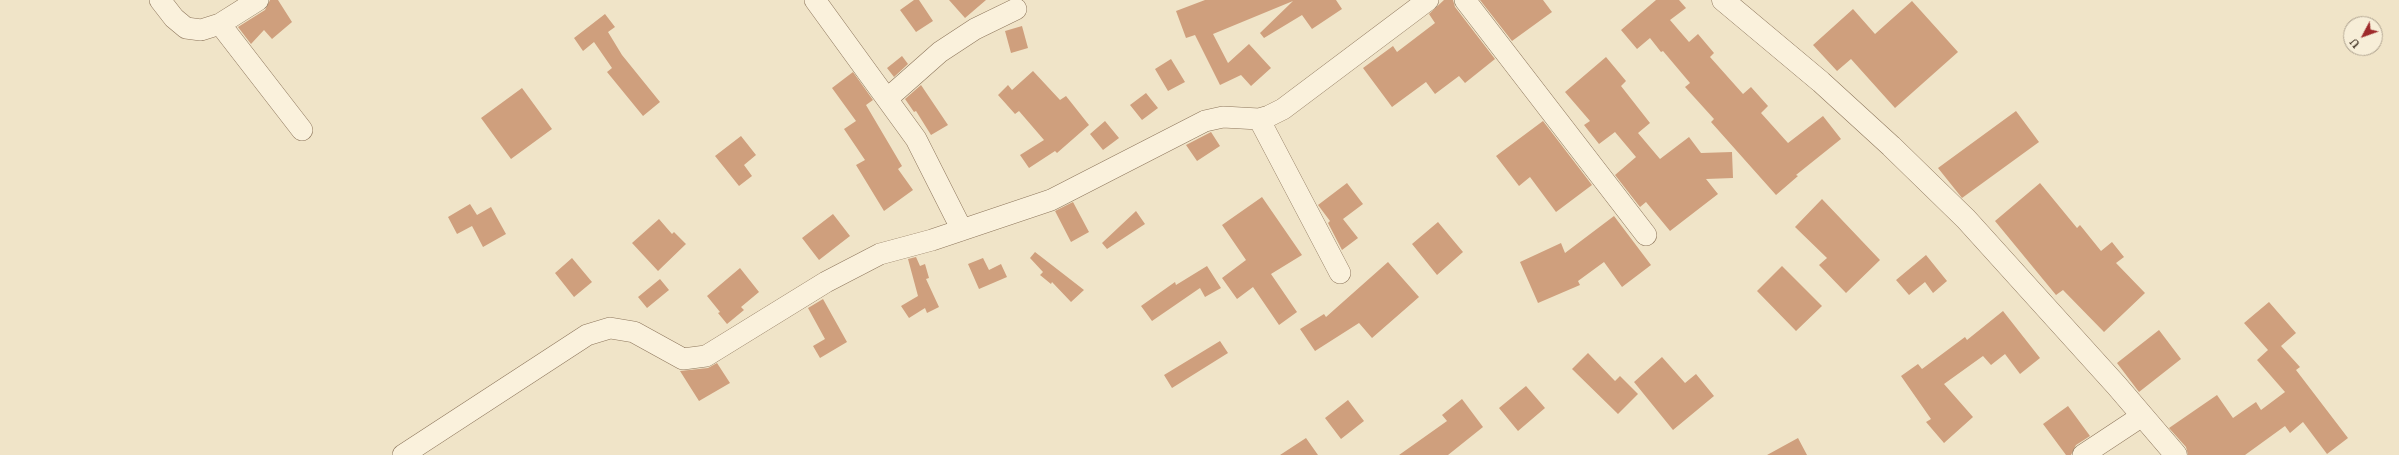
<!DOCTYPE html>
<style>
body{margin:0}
#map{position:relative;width:2399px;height:455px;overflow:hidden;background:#f0e4c8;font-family:Lora,serif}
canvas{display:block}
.north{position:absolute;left:2343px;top:16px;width:40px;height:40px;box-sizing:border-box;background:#f7eed8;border:1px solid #ada18e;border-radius:50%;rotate:229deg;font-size:11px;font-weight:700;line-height:16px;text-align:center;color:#3d2e20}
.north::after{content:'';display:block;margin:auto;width:14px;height:18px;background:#9e2a2b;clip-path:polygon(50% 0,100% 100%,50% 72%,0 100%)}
</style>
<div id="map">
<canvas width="2399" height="455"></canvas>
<div class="north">U</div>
</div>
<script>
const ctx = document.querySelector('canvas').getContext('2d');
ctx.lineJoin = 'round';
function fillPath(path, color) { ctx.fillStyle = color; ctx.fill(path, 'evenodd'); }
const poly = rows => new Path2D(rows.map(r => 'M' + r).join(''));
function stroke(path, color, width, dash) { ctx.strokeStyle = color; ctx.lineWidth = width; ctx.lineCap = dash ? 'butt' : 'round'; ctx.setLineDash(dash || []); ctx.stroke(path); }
fillPath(poly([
 [270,0,278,0,292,22,272,39,264,30,251,44,238,27,265,10],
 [914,0,919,0,933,21,916,32,900,10],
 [949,0,986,0,965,18],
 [1205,0,1336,0,1342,9,1312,29,1302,15,1264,38,1260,33,1293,1,1213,34,1228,63,1249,44,1271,68,1251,86,1241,75,1220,85,1195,35,1186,38,1176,11],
 [1444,0,1453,0,1455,7,1495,59,1465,83,1459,76,1435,94,1426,82,1392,107,1363,68,1393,46,1397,52,1435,23,1429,14],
 [1480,0,1543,0,1552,12,1512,41],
 [1656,0,1679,0,1686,8,1670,20,1689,42,1698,34,1714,53,1710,57,1743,94,1751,87,1768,106,1761,113,1788,143,1823,116,1841,139,1796,175,1798,176,1776,195,1711,122,1714,119,1685,87,1690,83,1663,51,1661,52,1650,38,1637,49,1621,30],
 [1912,1,1958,52,1895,108,1851,59,1837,71,1813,45,1853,9,1875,34],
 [605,14,615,27,608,32,622,55,660,102,643,116,607,72,612,68,594,42,583,51,574,38],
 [1022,26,1028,48,1011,53,1005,31],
 [902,56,908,64,894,77,887,68],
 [1606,57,1626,81,1621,86,1650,123,1638,133,1660,159,1689,137,1701,153,1732,152,1733,178,1706,179,1718,194,1670,231,1646,202,1640,207,1615,175,1636,157,1615,132,1599,144,1584,125,1590,121,1565,92],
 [1171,59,1185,82,1168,91,1155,69],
 [1033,71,1060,100,1066,96,1089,125,1057,153,1055,151,1029,168,1020,155,1044,140,1019,111,1015,114,998,95,1008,85,1012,90],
 [853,72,873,100,866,105,902,166,898,169,913,190,884,211,856,165,865,160,844,129,856,121,832,88],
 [921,85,948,125,931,135,916,111,914,112,905,99],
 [522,88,552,129,511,159,481,118],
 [1146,93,1158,108,1142,120,1130,105],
 [2016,111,2039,142,1962,198,1938,168],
 [1105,121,1119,138,1103,150,1090,134],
 [1543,121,1592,185,1556,212,1530,177,1519,186,1496,156],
 [1211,132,1220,146,1197,161,1186,145],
 [741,136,756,155,744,165,752,176,739,186,715,156],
 [1347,183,1363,204,1343,219,1358,238,1342,250,1328,223,1330,221,1318,205],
 [2040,183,2077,228,2080,225,2101,251,2112,242,2124,257,2116,263,2145,293,2104,332,2063,290,2056,295,1995,221],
 [1262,197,1302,255,1271,274,1297,312,1279,325,1253,287,1237,299,1222,278,1246,260,1222,225],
 [1822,199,1880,260,1846,293,1819,265,1827,258,1795,227],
 [1073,202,1089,232,1071,242,1055,211],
 [470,204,477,215,491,207,506,234,483,247,472,226,457,234,448,217],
 [1136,211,1145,224,1107,249,1102,243],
 [833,214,850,236,819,260,802,238],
 [1614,216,1651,265,1622,287,1604,262,1578,281,1580,285,1538,303,1520,262,1561,243,1565,253],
 [659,219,672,234,674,232,686,244,658,271,632,243],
 [1438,222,1463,252,1437,275,1412,244],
 [1035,252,1066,276,1084,290,1071,302,1052,282,1051,284,1040,275,1043,272,1030,258],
 [1926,255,1947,281,1933,293,1925,282,1909,295,1896,280],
 [916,257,920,266,925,264,929,278,926,279,939,307,927,313,925,308,909,318,901,306,918,296,908,259],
 [572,258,592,282,574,297,555,273],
 [983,258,989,270,1001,264,1007,277,979,289,968,264],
 [1388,262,1419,297,1372,338,1359,323,1315,351,1300,329,1324,314,1326,317],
 [1207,266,1221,288,1205,297,1200,288,1152,321,1141,306,1175,282,1176,285],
 [1782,266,1822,306,1796,331,1757,291],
 [740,268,759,292,741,307,744,310,727,324,718,313,720,312,707,296],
 [660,279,669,290,647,308,638,297],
 [823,299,847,342,820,358,813,346,825,339,808,308],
 [2269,302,2296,333,2281,346,2300,367,2296,370,2348,438,2327,454,2303,422,2290,433,2285,426,2245,455,2188,455,2186,447,2169,428,2217,395,2233,418,2256,402,2261,410,2285,392,2257,360,2268,350,2244,323],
 [2003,311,2040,358,2020,374,2005,354,1991,365,1983,356,1944,384,1973,417,1944,443,1926,422,1931,419,1901,376,1918,364,1922,369,1965,337,1967,340],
 [2159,330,2181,359,2139,392,2117,363],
 [1220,341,1228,353,1172,388,1164,375],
 [1588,353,1615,381,1620,376,1638,394,1618,414,1572,369],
 [1662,357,1685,383,1696,374,1714,396,1673,430,1634,382],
 [717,363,730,383,699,401,680,371,708,368],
 [1526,386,1545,408,1518,431,1499,408],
 [1462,399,1483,427,1448,455,1399,455,1447,421,1442,415],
 [1348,400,1364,421,1341,439,1325,418],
 [2068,406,2090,436,2076,445,2071,455,2066,455,2043,424],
 [1306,438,1318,455,1280,455],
 [1798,438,1807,455,1767,455]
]), '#cf9f7d');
const minor = poly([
 [160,0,174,18,186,28,201,30,220,24,258,0],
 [815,0,916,139,962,230],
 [1465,0,1646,235],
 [220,24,302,130],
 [888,98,940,52,975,29,1016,9],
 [1259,119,1340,273],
 [403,455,587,335,610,328,634,332,683,359,706,356,826,282,880,254,932,240,1051,200,1205,121,1223,117,1259,119,1269,116,1283,109,1428,0],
 [2083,455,2142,416]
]);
const tertiary = poly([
 [1723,0,1821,82,1891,146,1966,219,2117,386,2176,455]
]);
stroke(minor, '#8d765c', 22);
stroke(tertiary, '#8d765c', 23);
stroke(minor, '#faf1dc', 21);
stroke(tertiary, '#faf1dc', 22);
</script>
